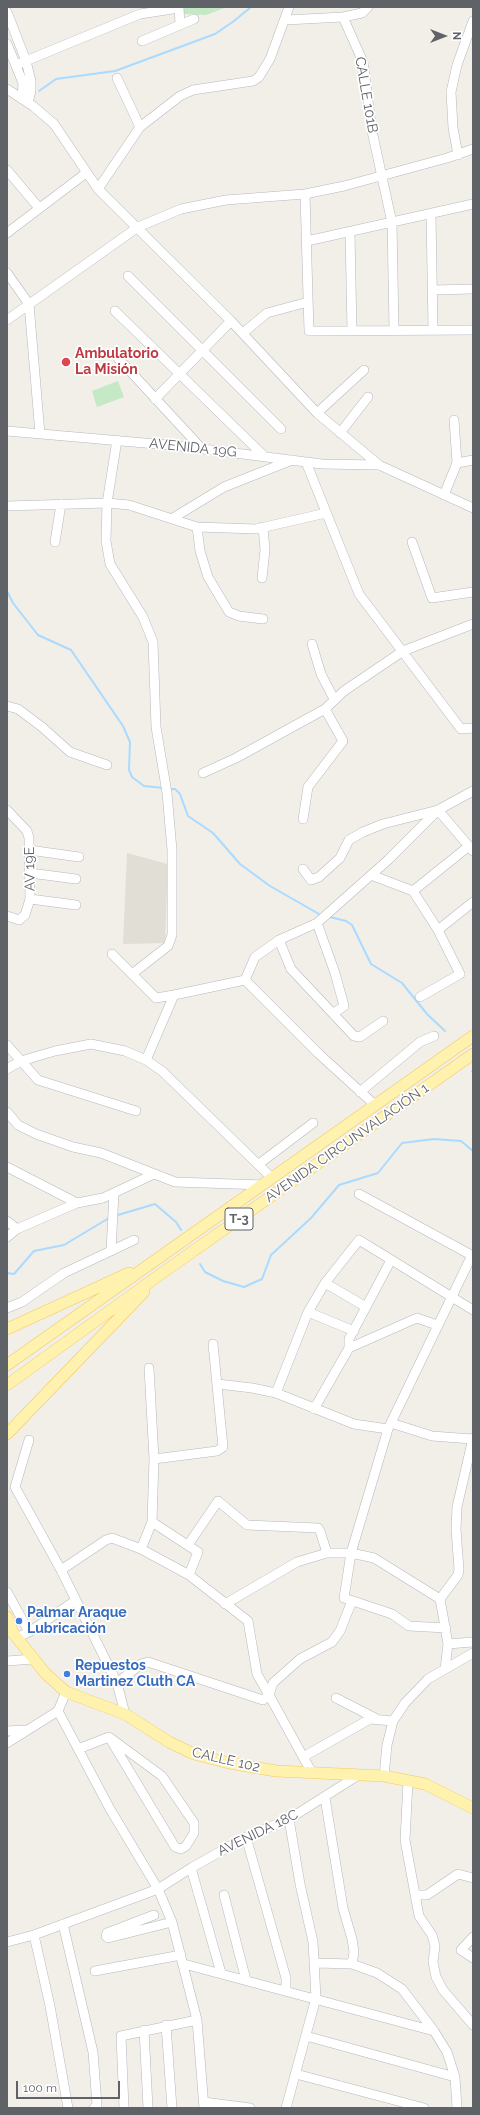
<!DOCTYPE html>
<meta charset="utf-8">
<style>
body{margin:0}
#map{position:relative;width:480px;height:2115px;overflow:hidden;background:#f1efe8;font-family:Raleway,sans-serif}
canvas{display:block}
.frame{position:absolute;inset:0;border:8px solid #5f6368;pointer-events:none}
.north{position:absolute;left:424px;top:16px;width:40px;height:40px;-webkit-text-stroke:3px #fff;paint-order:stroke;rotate:90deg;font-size:11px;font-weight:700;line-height:16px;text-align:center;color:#5f6368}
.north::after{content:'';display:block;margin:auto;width:14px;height:18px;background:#5f6368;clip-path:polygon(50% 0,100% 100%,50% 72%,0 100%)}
.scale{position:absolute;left:16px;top:2081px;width:104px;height:18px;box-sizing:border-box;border:2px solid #5f6368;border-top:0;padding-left:5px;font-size:12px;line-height:14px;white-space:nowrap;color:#5f6368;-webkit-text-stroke:3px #fff;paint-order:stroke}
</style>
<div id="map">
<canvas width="480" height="2115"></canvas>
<div class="frame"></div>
<div class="north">N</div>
<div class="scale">100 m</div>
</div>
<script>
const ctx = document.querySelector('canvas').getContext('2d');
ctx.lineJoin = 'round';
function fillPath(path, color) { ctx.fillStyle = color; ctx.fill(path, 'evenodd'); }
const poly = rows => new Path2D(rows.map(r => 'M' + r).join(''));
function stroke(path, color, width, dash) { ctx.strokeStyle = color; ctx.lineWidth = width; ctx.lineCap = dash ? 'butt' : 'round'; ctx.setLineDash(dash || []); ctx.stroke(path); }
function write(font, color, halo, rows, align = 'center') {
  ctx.font = font + ' Raleway,sans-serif'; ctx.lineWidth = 3.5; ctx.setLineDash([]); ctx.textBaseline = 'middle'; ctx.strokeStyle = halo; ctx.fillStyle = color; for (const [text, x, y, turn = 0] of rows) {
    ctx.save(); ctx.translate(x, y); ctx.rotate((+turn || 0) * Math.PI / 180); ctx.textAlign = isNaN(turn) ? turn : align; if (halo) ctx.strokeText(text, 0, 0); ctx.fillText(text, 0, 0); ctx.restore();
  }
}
fillPath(poly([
 [127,853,168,864,165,943,123,944]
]), '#e1ded6');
fillPath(poly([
 [182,7,227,7,206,15,182,14],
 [118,381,124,397,97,407,92,391]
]), '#c5e8c5');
stroke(poly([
 [39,91,56,79,115,71,215,34,234,21,251,7],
 [7,591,13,603,38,635,71,650,123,726,130,742,129,770,132,777,144,786,164,788],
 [168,789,175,789,180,794,188,816,213,833,240,864,270,886,319,914],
 [330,917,346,921,352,925,371,964,402,983,427,1014,445,1031],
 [472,1071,473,1072],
 [118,1215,155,1204,176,1222,181,1230],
 [200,1264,205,1272,223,1281,244,1287,262,1279,271,1255,311,1218,339,1185,378,1173,402,1143,434,1139,461,1141,473,1151],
 [7,1273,14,1274,34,1251,64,1245,109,1218]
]), '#aadaff', 2);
const minor = poly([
 [7,12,26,61,31,81,31,91,28,103],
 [343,17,363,62,372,131,392,223,394,329],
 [286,20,343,17,362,13,368,7],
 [142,41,194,19],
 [7,44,23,83,22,99],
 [16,65,140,14,179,8,180,24],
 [117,78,140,127],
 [7,89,33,106,54,124,98,189,231,321,317,413,379,465,473,508],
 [458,155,453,128,451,92,457,65,473,21],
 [7,170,39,208],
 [98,189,140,127,180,96,193,90,253,81,259,77,270,59,289,7],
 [305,194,309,331,473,330],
 [431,214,433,329],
 [7,233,86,173],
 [350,233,352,331],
 [307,241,473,204],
 [7,273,29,304,40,434],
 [128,276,281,429],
 [433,290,473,289],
 [115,311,264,456],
 [7,320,138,227,181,209,226,200,305,194,344,186,447,158,473,149],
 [243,333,267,313,308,302],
 [118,358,202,449],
 [155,399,231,321],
 [317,413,364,370],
 [7,431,179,446,322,464,379,465],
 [340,433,368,397],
 [117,440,107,503,106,541,110,564,143,617,153,642,156,727,167,793,172,850,172,935,168,946,132,974,156,998,174,995],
 [306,462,359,594,461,729,473,728],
 [457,463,473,460],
 [444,495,457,463,454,420],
 [7,506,107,503,129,505,197,527,256,529,326,513],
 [173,518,224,487,292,460],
 [197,527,200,551,208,577,229,612,239,616,263,619],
 [55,542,61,504],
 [412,542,432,598,473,592],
 [262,578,265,550,263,527],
 [312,644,321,674,334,699],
 [7,706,18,709,42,727,70,752,107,765],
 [203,773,236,758,325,709,344,691,403,651,473,624],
 [7,810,27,831,29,838,30,899,25,915,19,920,7,916],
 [303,819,308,787,343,741,325,709],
 [29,850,79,857],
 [303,869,311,880,319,877,340,858,349,840,363,832,383,824,438,810,473,851],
 [30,873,76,879],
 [371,875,413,891,438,930,460,974,420,997],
 [413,891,469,846],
 [30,899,76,905],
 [317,923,335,973,344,1006,334,1013],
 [438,930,473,902],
 [279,940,291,969,354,1036,360,1037,383,1021],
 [112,954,132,974],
 [245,980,319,1054,375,1105],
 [7,1045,38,1080,136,1111],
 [146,1060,174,995,245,980,255,957,279,940,317,923,388,860,438,810,473,791],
 [7,1069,21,1061,55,1051,91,1044,125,1051,146,1060,162,1071,272,1178],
 [360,1092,420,1042,434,1036],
 [7,1112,18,1125,36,1134,73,1147,101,1153,175,1182,263,1185],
 [259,1164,313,1123],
 [7,1167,77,1203,103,1198,154,1174],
 [359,1194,473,1256],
 [7,1221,17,1229],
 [7,1237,17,1229,77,1203],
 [111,1251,114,1193],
 [325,1283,366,1307],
 [7,1308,22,1302,64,1273,134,1240],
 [308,1312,354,1331],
 [349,1348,349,1339,391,1260],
 [218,1384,252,1388,276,1393,354,1424,388,1429],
 [276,1393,308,1312,325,1283,359,1240,473,1310],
 [314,1409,349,1348,417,1318,437,1325],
 [391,1423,432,1436,472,1439],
 [29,1440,15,1487,61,1570,117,1683,125,1714],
 [154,1459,217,1451,223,1447,213,1344],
 [152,1522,198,1552,189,1575],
 [188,1545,218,1501,247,1525,318,1528,320,1531,327,1553],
 [141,1549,152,1522,154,1459,149,1368],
 [61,1570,106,1540,112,1538,141,1549,189,1575,248,1621,257,1674,269,1695],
 [7,1592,29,1632],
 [440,1599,458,1575,459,1570,456,1529,457,1507,473,1438],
 [225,1604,297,1562,327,1553,351,1553,374,1558,440,1599,448,1644,445,1669],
 [446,1628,409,1626,392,1614,344,1598,351,1553,388,1429,472,1255],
 [16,1638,29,1632,75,1601],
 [448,1644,473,1642],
 [7,1661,33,1659],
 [117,1683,141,1664,148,1662,263,1700,269,1695,312,1773],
 [269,1695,273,1683,300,1659,332,1642,340,1631,352,1601],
 [336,1698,375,1718],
 [58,1711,110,1809,158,1889,172,1922,197,2020,204,2108],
 [7,1731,25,1730],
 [109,1737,162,1776,194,1823,194,1833,186,1846,181,1849,175,1847,109,1737],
 [7,1743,58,1711,66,1692],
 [78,1749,109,1737],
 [303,1757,370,1719,393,1721],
 [384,1776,387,1745,393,1721,405,1703,428,1679,473,1653],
 [408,1782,405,1840,419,1916,432,1935,435,1946,433,1962,436,1977,443,1990,473,2025],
 [325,1798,343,1908,352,1939,354,1952,352,1964],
 [246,1837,286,1978,286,1990],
 [191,1868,221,1973],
 [224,1895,246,1980],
 [415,1895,427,1895,458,1874,473,1878],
 [154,1915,107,1933,106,1936,108,1938,172,1922],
 [63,1924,93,2052,97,2105,94,2108],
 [34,1935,50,2006,68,2108],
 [473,1937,461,1950,473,1958],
 [7,1942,34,1935,158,1889,191,1868,246,1837,289,1819,357,1776],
 [315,1963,352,1964,377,1973,402,1989,434,2031,447,2052,455,2077,457,2108],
 [184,1964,434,2031],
 [95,1971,181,1955],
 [166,2025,172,2108],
 [144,2030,148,2108],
 [306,2036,455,2077],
 [296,2074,424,2108],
 [204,2102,250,2108],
 [124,2108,121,2036,197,2020],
 [286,2108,316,1998,313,1942,300,1884,289,1819]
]);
const major = poly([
 [7,1329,129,1273],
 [7,1365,473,1036],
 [7,1385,165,1271,473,1054],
 [7,1434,144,1292],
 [7,1617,13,1633],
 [7,1629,13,1633,45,1673,66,1692,125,1714,169,1742,194,1754,229,1763,276,1771,384,1776,425,1784,473,1808]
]);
stroke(minor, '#b5b8bc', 10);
stroke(major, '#f2c960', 12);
stroke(minor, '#fff', 9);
stroke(major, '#fff2af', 11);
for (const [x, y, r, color] of [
 [66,362,5,"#e0444e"],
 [19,1621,4,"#3f7fe0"],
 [67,1674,4,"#3f7fe0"]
]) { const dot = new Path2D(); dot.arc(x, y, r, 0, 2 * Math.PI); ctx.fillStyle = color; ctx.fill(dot); stroke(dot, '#fff', 1.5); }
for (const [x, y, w] of [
 [239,1219,28]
]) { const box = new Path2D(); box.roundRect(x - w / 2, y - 11, w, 22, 3); ctx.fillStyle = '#fff'; ctx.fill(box); stroke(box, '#5f6368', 1); }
write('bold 13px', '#5f6368', null, [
 ["T-3",239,1219]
]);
write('14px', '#5f6368', '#fff', [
 ["CALLE 101B",366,95,80],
 ["AVENIDA 19G",193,448,6],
 ["AV 19E",30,869,-91],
 ["AVENIDA CIRCUNVALACIÓN 1",347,1143,-35],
 ["CALLE 102",226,1760,13],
 ["AVENIDA 18C",258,1833,-26]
]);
write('bold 14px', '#be3a42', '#fff', [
 ["Ambulatorio",75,354],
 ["La Misión",75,370]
], 'left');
write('bold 14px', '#366cbe', '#fff', [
 ["Palmar Araque",27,1613],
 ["Lubricación",27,1629],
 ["Repuestos",75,1666],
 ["Martinez Cluth CA",75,1682]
], 'left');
</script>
